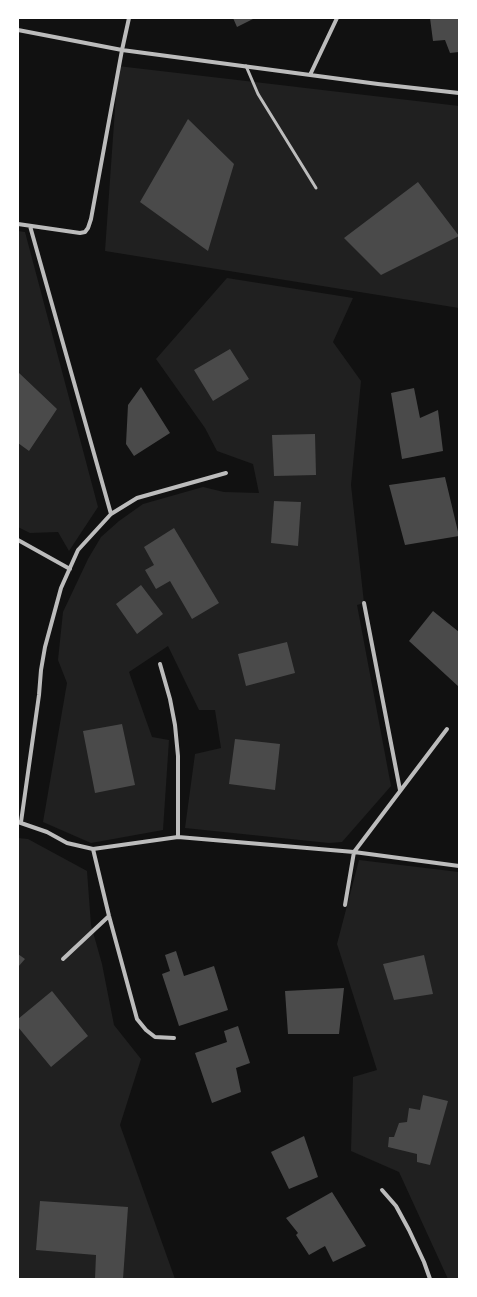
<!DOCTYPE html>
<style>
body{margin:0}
#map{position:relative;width:477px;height:1297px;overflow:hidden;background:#111;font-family:Mulish,sans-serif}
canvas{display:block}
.frame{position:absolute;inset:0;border:19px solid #fff;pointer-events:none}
</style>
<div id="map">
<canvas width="477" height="1297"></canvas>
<div class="frame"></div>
</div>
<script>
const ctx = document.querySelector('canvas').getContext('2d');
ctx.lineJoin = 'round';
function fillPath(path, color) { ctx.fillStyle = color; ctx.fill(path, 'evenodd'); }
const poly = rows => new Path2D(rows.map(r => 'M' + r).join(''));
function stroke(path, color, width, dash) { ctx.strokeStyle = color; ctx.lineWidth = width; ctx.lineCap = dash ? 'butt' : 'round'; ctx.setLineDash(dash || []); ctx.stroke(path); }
fillPath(poly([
 [118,66,459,106,459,308,105,251],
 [18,231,25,232,98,507,69,551,58,532,30,533,18,527],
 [227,278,353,298,333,342,361,381,351,485,364,603,357,605,391,786,342,842,329,843,185,828,195,754,221,748,215,710,199,710,168,646,129,672,152,737,169,740,163,830,91,843,43,822,67,683,58,660,63,612,88,559,101,537,119,521,143,504,203,487,224,492,259,493,253,464,217,451,205,428,156,359],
 [18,838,28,839,87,871,91,925,102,964,114,1025,141,1059,120,1125,175,1279,18,1279],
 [359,860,459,872,459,1279,448,1279,399,1172,351,1151,353,1077,377,1070,337,944]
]), '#202020');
fillPath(poly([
 [233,18,255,18,237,27],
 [430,18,459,18,459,52,450,53,445,40,433,41],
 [188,119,234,164,208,251,140,202],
 [418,182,459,236,381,275,344,238],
 [230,349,249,379,213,401,194,370],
 [18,372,57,409,29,451,18,443],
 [141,387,170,433,134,456,126,444,128,405],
 [414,388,420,418,438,410,443,451,402,459,391,393],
 [315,434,316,475,274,476,272,435],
 [445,477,459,536,405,545,389,485],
 [274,501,301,502,298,546,271,543],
 [174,528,219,603,192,619,170,581,156,589,145,570,154,565,144,547],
 [141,585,163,614,137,634,116,604],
 [433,611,459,632,459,687,409,641],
 [287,642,295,673,246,686,238,654],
 [122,724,135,785,95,793,83,731],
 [235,739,280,744,275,790,229,784],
 [176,951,184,976,214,966,228,1010,179,1026,162,974,170,971,165,955],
 [18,954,25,959,18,967],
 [424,955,433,994,394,1000,383,964],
 [344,988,339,1034,288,1034,285,991],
 [52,991,88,1036,51,1067,18,1027,18,1019],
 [238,1026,250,1063,236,1068,241,1092,212,1103,195,1053,227,1042,224,1031],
 [423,1095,448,1101,430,1165,417,1162,417,1154,388,1147,389,1137,394,1137,399,1123,407,1122,409,1108,420,1110],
 [304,1136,318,1177,289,1189,271,1152],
 [332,1192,366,1246,333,1262,325,1246,309,1255,296,1235,298,1233,286,1218],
 [40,1201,128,1207,123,1279,95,1279,96,1255,36,1250]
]), '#4a4a4a');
stroke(poly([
 [246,66,258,94,316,188]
]), '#bcbcbc', 3);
stroke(poly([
 [18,30,122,50,378,84,459,93],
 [310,75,337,18],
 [18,224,80,233,85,232,88,228,91,219,122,50,129,18],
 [30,226,111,514],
 [18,540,70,569],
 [364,603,400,790],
 [160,664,170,699,175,725,178,756,178,837],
 [18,822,47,832,67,843,93,849,178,837,354,852,459,866],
 [21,822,39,695,41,670,45,647,61,588,78,550,111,514,137,498,226,473],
 [93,849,109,916,137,1019,146,1030,155,1037,174,1038],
 [345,905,354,852,447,729],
 [63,959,109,916],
 [382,1190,396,1206,409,1230,424,1262,430,1279]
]), '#bcbcbc', 4);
</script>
